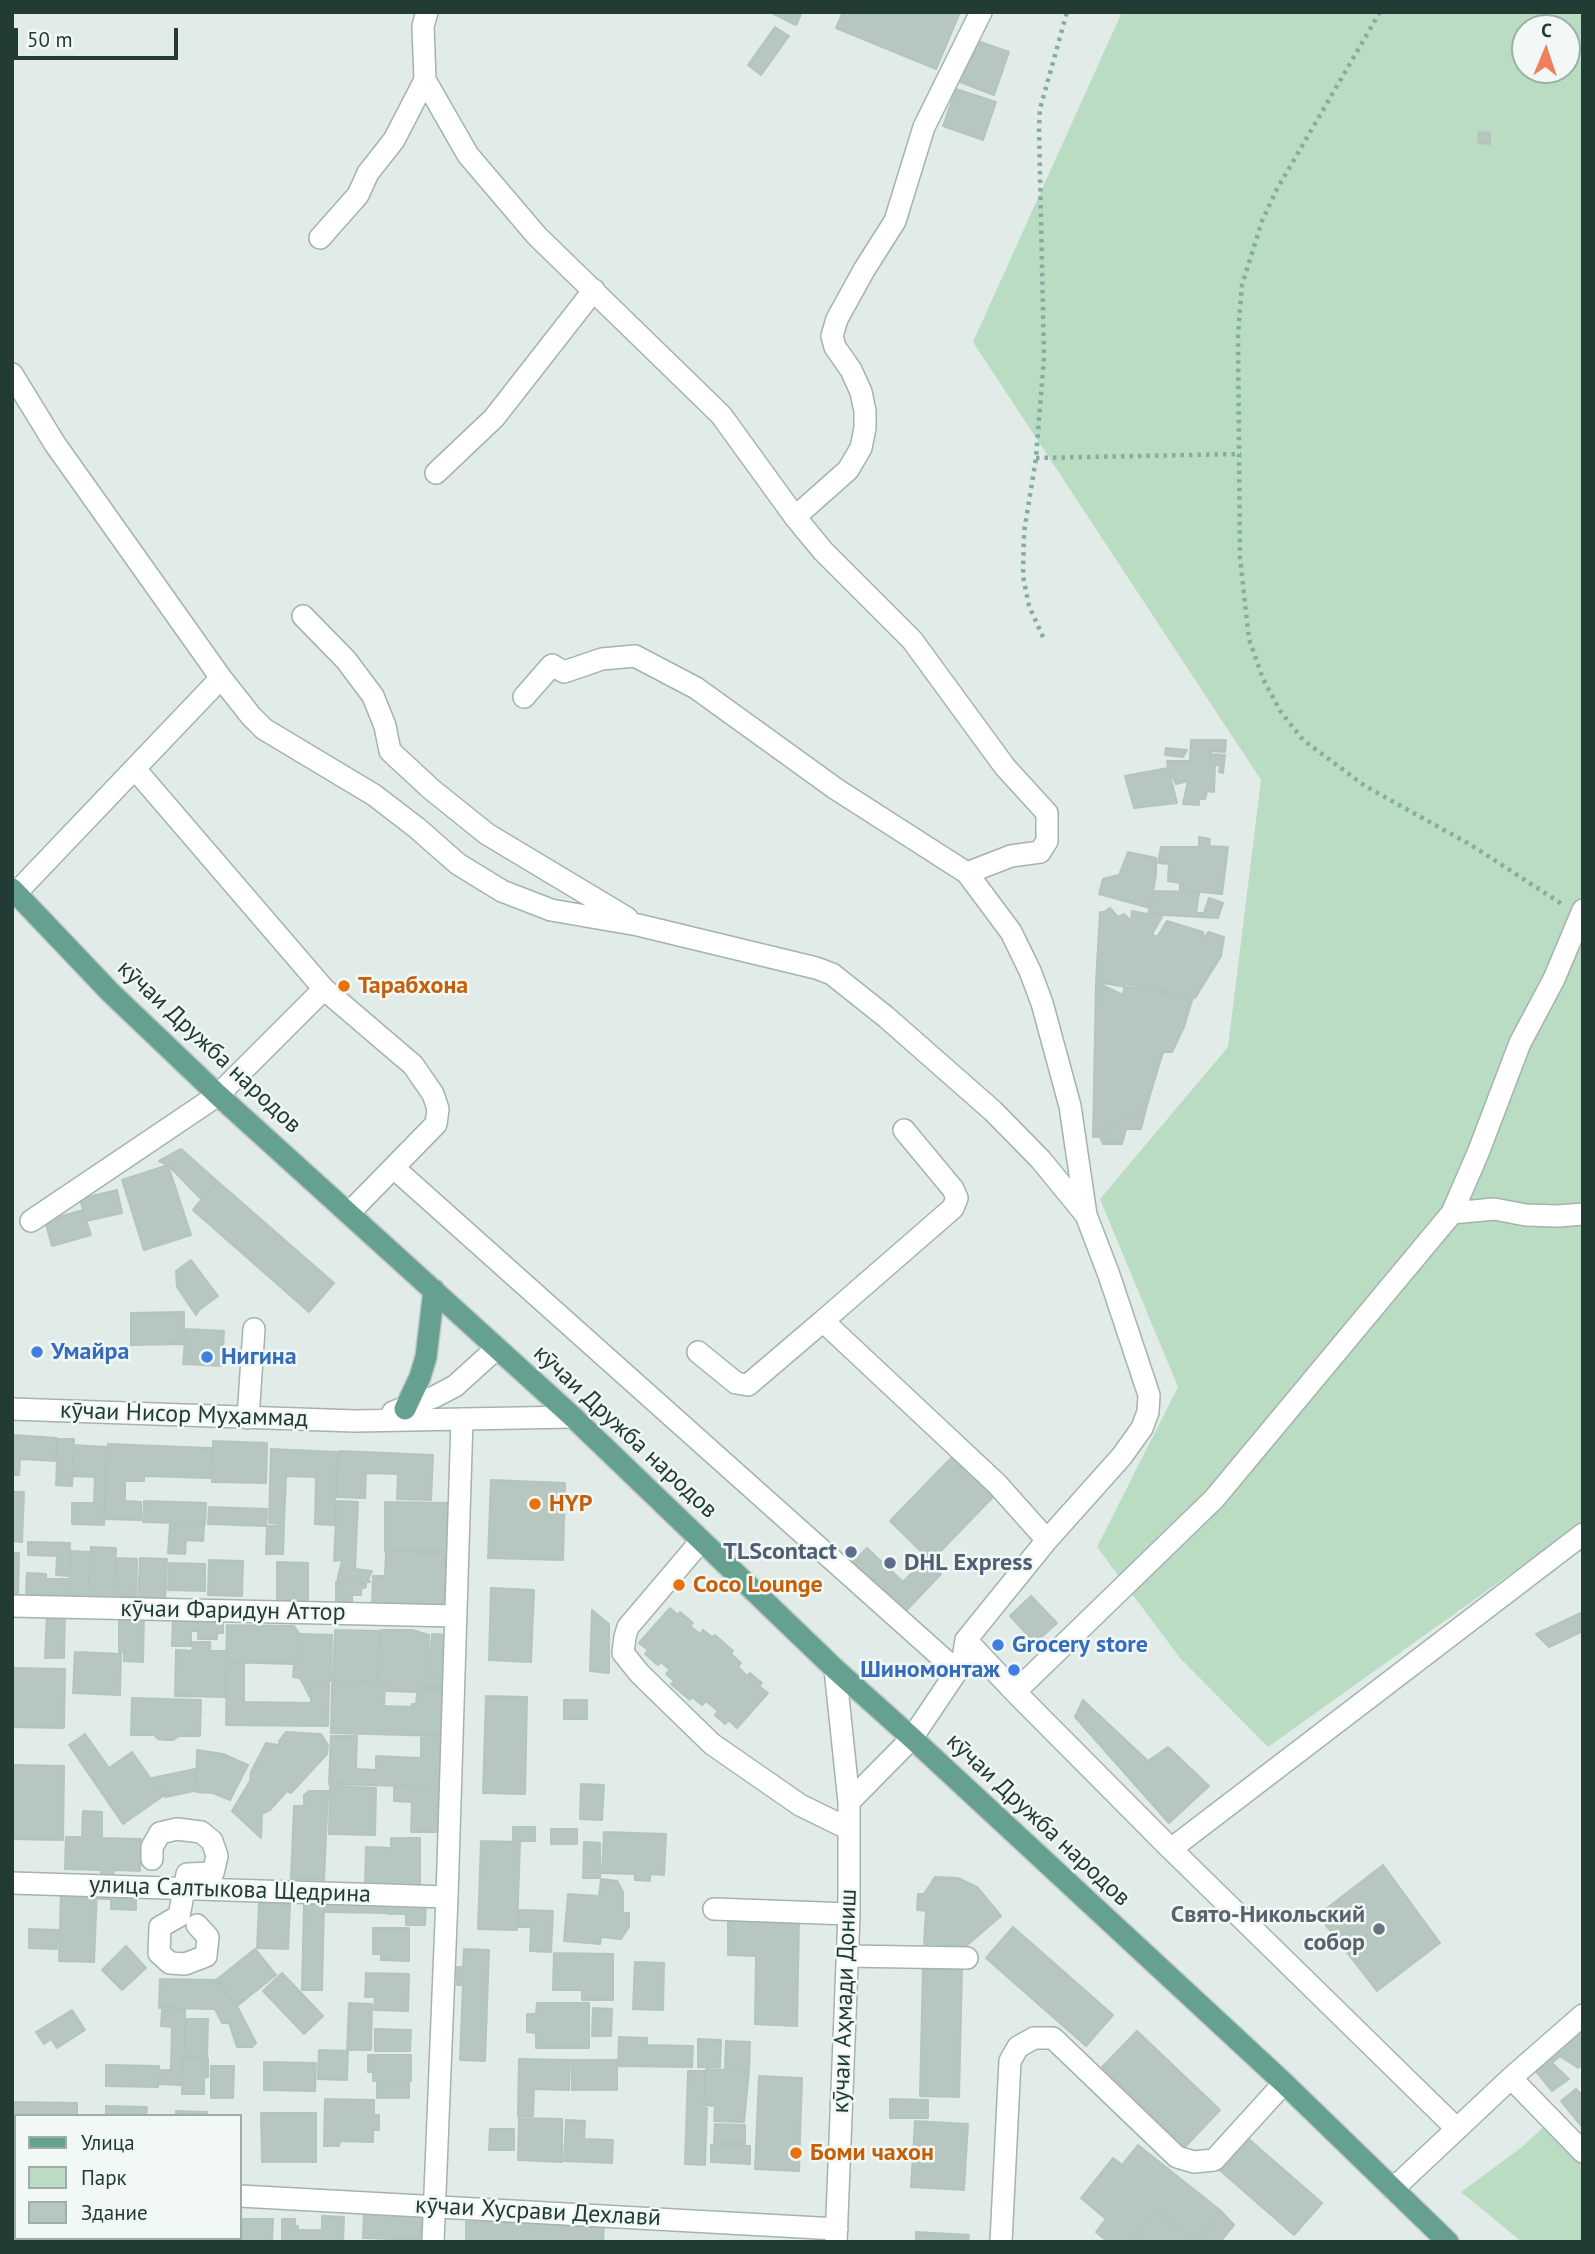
<!DOCTYPE html>
<meta charset="utf-8">
<style>
body{margin:0}
#map{position:relative;width:1595px;height:2254px;overflow:hidden;background:#e1ebe7;font-family:"PT Sans",sans-serif}
canvas{display:block}
.frame{position:absolute;inset:0;border:14px solid #223c35;pointer-events:none}
.legend{position:absolute;left:14px;top:2114px;width:228px;height:126px;box-sizing:border-box;background:#f1f8f5;border:2px solid #9eada8;margin:0;padding:9px 12px;list-style:none;font-size:21px;color:#223c35}
.legend li{display:flex;align-items:center;gap:14px;height:35px}
.legend b{width:35px;border:2px solid #9eada8}
.north{position:absolute;left:1511px;top:14px;width:70px;height:70px;box-sizing:border-box;background:#f1f8f5;border:2px solid #9eada8;border-radius:50%;rotate:2deg;font-size:19px;font-weight:700;line-height:28px;text-align:center;color:#223c35}
.north::after{content:'';display:block;margin:auto;width:24px;height:32px;background:#ef805b;clip-path:polygon(50% 0,100% 100%,50% 72%,0 100%)}
.scale{position:absolute;left:14px;top:28px;width:164px;height:32px;box-sizing:border-box;border:4px solid #223c35;border-top:0;padding-left:9px;font-size:21px;line-height:24px;white-space:nowrap;color:#223c35;-webkit-text-stroke:5px #f1f8f5;paint-order:stroke}
</style>
<div id="map">
<canvas width="1595" height="2254"></canvas>
<div class="frame"></div>
<ul class="legend">
<li><b style="height:9px;background:#66a091"></b>Улица</li>
<li><b style="height:19px;background:#badcc3"></b>Парк</li>
<li><b style="height:19px;background:#b6c6c0"></b>Здание</li>
</ul>
<div class="north">С</div>
<div class="scale">50 m</div>
</div>
<script>
const ctx = document.querySelector('canvas').getContext('2d');
ctx.lineJoin = 'round';
function fillPath(path, color) { ctx.fillStyle = color; ctx.fill(path, 'evenodd'); }
const poly = rows => new Path2D(rows.map(r => 'M' + r).join(''));
function stroke(path, color, width, dash) { ctx.strokeStyle = color; ctx.lineWidth = width; ctx.lineCap = dash ? 'butt' : 'round'; ctx.setLineDash(dash || []); ctx.stroke(path); }
function write(font, color, halo, rows, align = 'center') {
  ctx.font = font + ' "PT Sans",sans-serif'; ctx.lineWidth = 5; ctx.setLineDash([]); ctx.textBaseline = 'middle'; ctx.strokeStyle = halo; ctx.fillStyle = color; for (const [text, x, y, turn = 0] of rows) {
    ctx.save(); ctx.translate(x, y); ctx.rotate((+turn || 0) * Math.PI / 180); ctx.textAlign = isNaN(turn) ? turn : align; if (halo) ctx.strokeText(text, 0, 0); ctx.fillText(text, 0, 0); ctx.restore();
  }
}
fillPath(poly([
 [1122,12,1583,12,1583,1522,1268,1747,1180,1658,1097,1547,1178,1387,1100,1199,1228,1047,1261,780,973,342],
 [1525,28,1567,28,1567,70,1525,70],
 [1549,2122,1583,2158,1583,2242,1522,2242,1461,2192,1522,2147]
]), '#badcc3');
const building = poly([
 [770,12,802,12,796,25,770,12],
 [843,12,960,12,936,69,836,28,843,12],
 [775,27,789,36,761,75,748,65,775,27],
 [975,40,1009,52,994,95,960,82,975,40],
 [956,89,996,102,983,140,943,126,956,89],
 [1479,132,1490,133,1490,144,1478,143,1479,132],
 [1191,740,1226,740,1225,752,1211,751,1210,763,1215,765,1214,792,1207,791,1205,799,1199,799,1199,805,1183,804,1188,781,1176,784,1168,768,1167,761,1190,761,1191,740],
 [1166,748,1187,750,1183,757,1165,755,1166,748],
 [1211,754,1225,755,1223,773,1219,772,1220,766,1210,763,1211,754],
 [1168,768,1177,803,1134,808,1125,776,1168,768],
 [1199,837,1210,839,1209,846,1228,847,1222,894,1180,890,1180,883,1168,881,1169,864,1158,863,1161,847,1199,847,1199,837],
 [1128,852,1156,858,1156,875,1150,908,1099,894,1103,879,1119,875,1128,852],
 [1154,891,1199,892,1196,913,1204,913,1209,898,1223,903,1218,918,1148,914,1154,891],
 [1110,908,1118,917,1124,914,1131,921,1132,911,1162,917,1152,934,1157,937,1167,921,1203,932,1204,939,1208,932,1224,937,1221,956,1195,998,1096,982,1100,912,1104,912,1110,908],
 [1096,982,1123,995,1125,984,1193,997,1184,1027,1172,1052,1163,1052,1147,1105,1093,1137,1096,982],
 [1147,1105,1141,1129,1126,1129,1122,1144,1103,1144,1100,1137,1093,1137,1147,1105],
 [181,1149,217,1181,201,1199,168,1165,159,1161,181,1149],
 [168,1165,191,1235,144,1250,122,1180,168,1165],
 [217,1181,334,1283,309,1312,193,1210,217,1181],
 [117,1190,122,1213,86,1221,80,1199,117,1190],
 [83,1210,91,1235,52,1246,45,1221,83,1210],
 [191,1260,218,1296,199,1310,196,1315,177,1287,176,1271,191,1260],
 [184,1312,184,1344,131,1345,131,1313,184,1312],
 [186,1329,224,1331,222,1366,183,1364,186,1329],
 [12,1435,57,1438,56,1461,20,1459,19,1475,12,1475,12,1435],
 [58,1439,74,1439,72,1486,56,1485,58,1439],
 [213,1441,267,1443,266,1483,212,1482,213,1441],
 [108,1444,211,1448,210,1478,144,1476,144,1481,125,1481,125,1501,141,1502,141,1520,105,1519,108,1444],
 [74,1445,106,1447,104,1525,72,1524,72,1503,94,1503,95,1477,73,1476,74,1445],
 [271,1449,337,1452,334,1525,315,1524,316,1477,286,1476,284,1524,269,1523,271,1449],
 [339,1451,433,1455,431,1500,397,1499,398,1474,366,1473,365,1498,337,1497,339,1451],
 [952,1457,993,1497,931,1561,890,1521,952,1457],
 [491,1480,565,1483,563,1560,488,1558,491,1480],
 [12,1492,24,1492,22,1542,12,1541,12,1492],
 [144,1501,206,1503,205,1524,143,1522,144,1501],
 [337,1501,358,1502,355,1569,372,1571,368,1579,370,1582,337,1582,342,1560,334,1561,337,1501],
 [385,1502,449,1503,448,1551,385,1551,385,1502],
 [209,1507,267,1509,266,1526,208,1524,209,1507],
 [170,1524,204,1526,203,1541,186,1540,185,1554,168,1553,170,1524],
 [267,1526,284,1526,283,1554,266,1554,267,1526],
 [28,1542,70,1543,69,1576,56,1575,57,1556,28,1555,28,1542],
 [91,1547,116,1548,114,1599,89,1598,91,1547],
 [867,1548,903,1582,925,1559,941,1574,905,1612,852,1563,867,1548],
 [71,1551,90,1552,89,1599,69,1599,71,1551],
 [386,1551,446,1552,444,1611,372,1609,373,1576,385,1576,386,1551],
 [12,1553,19,1553,18,1595,12,1595,12,1553],
 [116,1558,137,1559,136,1599,115,1599,116,1558],
 [140,1558,167,1559,165,1603,138,1602,140,1558],
 [209,1560,243,1561,242,1596,208,1595,209,1560],
 [277,1562,308,1563,308,1603,277,1602,277,1562],
 [169,1563,205,1564,205,1591,168,1590,169,1563],
 [27,1573,46,1574,46,1579,68,1579,68,1595,26,1594,27,1573],
 [336,1582,366,1583,366,1587,361,1589,361,1595,352,1595,352,1609,336,1609,336,1582],
 [491,1588,534,1590,531,1662,489,1660,491,1588],
 [1031,1596,1057,1623,1035,1643,1010,1616,1031,1596],
 [670,1608,678,1615,680,1612,693,1623,690,1626,700,1634,703,1630,712,1637,715,1635,733,1651,731,1654,741,1663,738,1667,747,1676,750,1673,762,1683,759,1686,768,1693,737,1728,729,1720,725,1724,715,1715,718,1711,706,1701,702,1705,692,1697,690,1700,671,1684,674,1681,666,1674,670,1670,661,1662,658,1665,645,1654,648,1650,639,1643,670,1608],
 [592,1610,609,1624,609,1673,590,1671,592,1610],
 [119,1611,144,1612,143,1662,124,1661,124,1652,119,1652,119,1611],
 [1583,1612,1583,1631,1549,1647,1536,1634,1583,1612],
 [47,1614,65,1614,64,1658,45,1658,47,1614],
 [173,1617,223,1617,223,1633,217,1633,217,1639,198,1639,198,1631,191,1631,191,1646,172,1646,173,1617],
 [227,1625,294,1626,299,1633,298,1655,293,1664,226,1662,227,1625],
 [335,1630,379,1631,377,1682,333,1681,335,1630],
 [381,1630,412,1630,429,1635,428,1676,444,1677,444,1695,440,1686,420,1686,416,1692,387,1691,387,1686,379,1682,381,1630],
 [300,1634,332,1635,331,1681,310,1681,310,1697,300,1678,293,1677,294,1666,300,1655,300,1634],
 [432,1634,447,1635,444,1676,429,1675,432,1634],
 [193,1642,210,1642,210,1651,226,1651,225,1697,175,1696,176,1650,192,1651,193,1642],
 [75,1652,121,1654,120,1695,73,1693,75,1652],
 [227,1663,244,1663,244,1702,311,1703,311,1682,329,1683,328,1726,226,1725,227,1663],
 [12,1668,65,1669,64,1728,12,1727,12,1668],
 [332,1683,383,1684,385,1687,384,1706,411,1707,412,1704,416,1704,417,1694,421,1688,440,1688,443,1692,442,1736,331,1733,332,1683],
 [486,1696,527,1697,525,1794,483,1793,486,1696],
 [132,1698,201,1700,200,1736,179,1736,173,1740,165,1740,158,1739,154,1735,131,1735,132,1698],
 [564,1700,587,1700,587,1719,564,1719,564,1700],
 [1083,1700,1148,1761,1168,1747,1209,1786,1169,1823,1075,1717,1083,1700],
 [286,1732,321,1734,328,1745,327,1754,291,1793,287,1791,270,1810,262,1814,261,1838,232,1811,250,1781,251,1772,266,1743,279,1745,279,1741,286,1732],
 [85,1734,109,1768,132,1752,163,1796,123,1824,69,1745,85,1734],
 [331,1736,357,1736,356,1769,376,1770,376,1756,421,1758,421,1737,445,1738,443,1787,329,1784,331,1736],
 [197,1750,223,1754,248,1765,230,1800,213,1793,196,1792,197,1750],
 [12,1765,64,1766,63,1840,12,1839,12,1765],
 [195,1769,194,1791,165,1797,152,1778,195,1769],
 [581,1784,604,1785,602,1820,580,1819,581,1784],
 [330,1786,376,1788,375,1835,329,1834,330,1786],
 [394,1787,439,1788,438,1832,411,1832,412,1802,394,1801,394,1787],
 [309,1791,328,1791,324,1880,291,1879,294,1806,304,1806,304,1795,309,1791],
 [83,1811,102,1812,102,1838,141,1839,140,1871,114,1870,113,1879,101,1879,101,1870,65,1869,66,1837,82,1837,83,1811],
 [513,1827,535,1827,535,1841,513,1841,513,1827],
 [551,1829,577,1829,577,1844,551,1844,551,1829],
 [604,1832,666,1834,664,1875,650,1874,650,1881,635,1880,635,1874,602,1873,604,1832],
 [391,1838,420,1838,420,1888,365,1887,366,1847,391,1848,391,1838],
 [481,1841,520,1842,517,1930,478,1929,481,1841],
 [584,1842,600,1843,600,1878,583,1878,584,1842],
 [1383,1865,1440,1943,1377,1991,1318,1915,1383,1865],
 [935,1877,958,1878,977,1887,1001,1916,966,1946,924,1944,926,1911,917,1910,918,1894,924,1894,935,1877],
 [601,1879,617,1881,623,1892,623,1913,629,1913,629,1927,621,1939,601,1937,600,1944,564,1941,568,1894,599,1896,601,1879],
 [61,1890,97,1891,94,1962,59,1961,61,1890],
 [99,1890,136,1892,136,1910,111,1909,111,1899,99,1899,99,1890],
 [388,1900,426,1901,425,1925,406,1925,406,1914,388,1914,388,1900],
 [259,1903,290,1904,288,1949,257,1948,259,1903],
 [304,1903,324,1903,322,1990,302,1990,304,1903],
 [325,1903,386,1904,386,1913,325,1912,325,1903],
 [519,1910,553,1911,551,1952,530,1951,531,1927,519,1927,519,1910],
 [728,1919,799,1921,797,2026,755,2024,756,1956,728,1955,728,1919],
 [1013,1927,1113,2015,1086,2046,986,1958,1013,1927],
 [373,1928,409,1928,409,1961,381,1960,381,1954,373,1954,373,1928],
 [29,1929,58,1930,57,1949,29,1948,29,1929],
 [126,1946,146,1968,122,1990,102,1970,126,1946],
 [255,1949,276,1975,237,2006,216,1980,255,1949],
 [464,1949,489,1950,485,2061,460,2060,463,1985,457,1985,457,1967,463,1967,464,1949],
 [554,1953,613,1954,613,2000,582,2000,582,1990,553,1990,554,1953],
 [635,1962,664,1963,663,2010,633,2009,635,1962],
 [923,1967,962,1968,959,2097,920,2096,923,1967],
 [282,1973,323,2016,304,2034,263,1991,282,1973],
 [366,1973,409,1974,408,2011,374,2010,375,1997,365,1997,366,1973],
 [160,1979,216,1980,237,2006,256,2043,252,2047,237,2047,229,2023,222,2023,215,2009,159,2008,160,1979],
 [349,2003,372,2004,371,2050,347,2050,349,2003],
 [537,2003,589,2003,589,2048,536,2048,536,2033,527,2032,527,2014,536,2014,537,2003],
 [593,2008,612,2009,611,2036,592,2036,593,2008],
 [72,2010,85,2030,57,2048,51,2039,44,2044,36,2032,72,2010],
 [162,2010,185,2010,185,2057,182,2057,181,2085,160,2084,161,2070,171,2070,172,2027,161,2026,162,2010],
 [1583,2018,1583,2064,1578,2068,1560,2056,1552,2063,1569,2079,1552,2091,1530,2064,1583,2018],
 [186,2019,208,2019,207,2057,185,2057,186,2019],
 [375,2029,411,2030,410,2051,375,2051,375,2029],
 [1137,2031,1220,2110,1185,2147,1102,2067,1137,2031],
 [619,2037,647,2038,647,2045,693,2046,692,2067,618,2066,619,2037],
 [698,2039,721,2040,720,2067,698,2067,698,2039],
 [726,2041,750,2042,749,2070,725,2069,726,2041],
 [319,2050,348,2051,347,2080,318,2079,319,2050],
 [368,2055,411,2055,411,2081,373,2081,373,2072,368,2072,368,2055],
 [183,2058,208,2058,208,2077,204,2077,204,2094,182,2094,183,2058],
 [519,2059,570,2060,569,2090,534,2089,533,2116,518,2116,519,2059],
 [572,2060,617,2060,617,2090,572,2090,572,2060],
 [264,2062,316,2063,315,2091,264,2090,264,2062],
 [106,2065,159,2066,158,2087,106,2086,106,2065],
 [211,2066,234,2066,233,2098,211,2098,211,2066],
 [706,2069,749,2071,744,2122,714,2121,715,2106,705,2105,706,2069],
 [688,2071,705,2071,704,2108,707,2108,705,2165,685,2164,688,2071],
 [759,2076,802,2078,799,2171,755,2169,759,2076],
 [377,2083,409,2083,409,2098,377,2098,377,2083],
 [1576,2089,1583,2096,1583,2128,1561,2101,1576,2089],
 [325,2099,374,2100,374,2115,379,2115,379,2130,373,2130,373,2142,340,2141,339,2146,324,2146,325,2099],
 [890,2099,928,2100,928,2118,890,2118,890,2099],
 [12,2102,77,2103,77,2116,16,2116,16,2147,12,2147,12,2102],
 [106,2106,147,2107,146,2116,106,2116,106,2106],
 [176,2111,207,2112,206,2116,176,2116,176,2111],
 [261,2113,316,2113,316,2162,262,2162,261,2113],
 [519,2118,562,2119,562,2162,518,2160,519,2118],
 [566,2120,585,2121,584,2139,613,2140,612,2163,564,2161,566,2120],
 [915,2121,968,2124,964,2190,911,2187,915,2121],
 [715,2124,745,2125,745,2144,714,2143,715,2124],
 [490,2129,514,2129,514,2150,489,2150,490,2129],
 [1243,2134,1322,2203,1294,2235,1215,2166,1243,2134],
 [711,2145,750,2146,750,2164,711,2162,711,2145],
 [1138,2145,1221,2211,1196,2242,1156,2210,1130,2242,1108,2242,1096,2232,1106,2219,1081,2198,1113,2158,1122,2165,1138,2145],
 [364,2209,424,2211,423,2240,363,2238,364,2209],
 [1156,2210,1195,2242,1130,2242,1156,2210],
 [1221,2211,1234,2225,1220,2242,1196,2242,1221,2211],
 [13,2213,16,2213,16,2238,74,2238,74,2242,13,2241,13,2213],
 [322,2216,344,2217,343,2242,282,2242,282,2219,295,2219,295,2226,298,2226,298,2230,322,2230,322,2216],
 [240,2219,273,2219,272,2242,235,2242,235,2238,240,2238,240,2219],
 [466,2222,604,2224,603,2242,466,2242,466,2222],
 [916,2232,969,2235,968,2242,916,2242,916,2232],
 [183,2238,232,2238,232,2242,183,2242,183,2238]
]);
fillPath(building, '#b6c6c0');
stroke(building, '#b4c5be', 2);
const minor = poly([
 [427,12,423,26,425,80,468,155,537,236,721,415,795,517,823,551,912,640,1005,767,1047,813,1047,841,1040,852,1011,856,967,873,836,789,696,688,635,656,602,659,564,672,552,665,524,697],
 [320,238,358,195,368,173,394,140,425,80],
 [12,374,55,444,221,678,251,716,264,729,374,795,417,828,458,864,502,891,551,910,638,925,816,968,832,974,886,1017,993,1111,1041,1160,1086,1215,1109,1275,1149,1395,1148,1412,1142,1428,1122,1456,1047,1540,966,1640,963,1658,957,1671,912,1738,849,1802],
 [436,473,494,418,594,290],
 [795,517,848,470,861,448,865,428,865,411,861,392,851,370,835,347,832,336,837,319,864,270,895,221,924,127,981,12],
 [303,616,346,660,373,696,385,726,390,751,431,789,487,834,627,918],
 [135,769,324,989],
 [967,873,1011,932,1030,971,1042,1003,1070,1106,1086,1215],
 [16,893,221,678],
 [394,1168,957,1671],
 [1452,1213,1494,1209,1526,1215,1558,1216,1583,1214],
 [31,1221,218,1095,324,989,413,1065,433,1094,438,1109,436,1124,349,1213],
 [823,1321,953,1208,957,1198,953,1189,904,1130],
 [698,1352,736,1383,748,1385,823,1321,997,1484,1047,1540],
 [12,1409,355,1421,573,1417],
 [393,1412,434,1397,455,1386,497,1348],
 [248,1418,254,1329],
 [701,1541,628,1627,625,1637,623,1653,640,1674,712,1744,800,1805,849,1829],
 [12,1606,455,1616],
 [966,1640,1015,1692,1214,1499,1452,1213,1478,1153,1520,1043,1554,979,1583,910],
 [835,1669,849,1802,849,1914,836,2242],
 [1015,1692,1171,1849,1583,1534],
 [1171,1849,1457,2129],
 [152,1859,152,1847,160,1833,177,1829,201,1832,212,1841,217,1856,213,1873,187,1874,179,1916,160,1927,159,1953,170,1963,185,1964,206,1956,208,1937,197,1925],
 [12,1883,447,1897],
 [714,1909,849,1914],
 [847,1956,967,1958],
 [1511,2078,1583,2152],
 [12,2186,16,2186],
 [1393,2189,1511,2078,1583,2015],
 [240,2196,837,2229],
 [433,2242,447,1897,462,1419],
 [1001,2242,1010,2061,1018,2047,1034,2038,1053,2038,1177,2157,1194,2162,1214,2160,1284,2083]
]);
const major = poly([
 [12,889,110,992,218,1095,573,1417,835,1669,912,1738,1284,2083,1448,2242],
 [405,1409,420,1377,426,1357,434,1290]
]);
stroke(minor, '#a4b3ae', 24);
stroke(major, '#c1c8c6', 24);
stroke(poly([
 [1380,12,1277,189,1262,221,1242,285,1238,335,1240,558,1249,639,1263,679,1281,712,1303,740,1365,786,1471,845,1565,906],
 [1036,458,1241,454],
 [1043,637,1029,606,1023,576,1024,532,1036,458,1044,357,1039,128,1040,109,1067,12]
]), '#82aea1', 4.5, [3.5, 5]);
stroke(minor, '#fff', 21);
stroke(major, '#66a091', 21);
for (const [x, y, r, color] of [
 [344,986,7,"#e8710a"],
 [37,1352,7,"#3f7fe0"],
 [207,1357,7,"#3f7fe0"],
 [535,1504,7,"#e8710a"],
 [851,1552,7,"#5c6f8a"],
 [890,1563,7,"#5c6f8a"],
 [679,1585,7,"#e8710a"],
 [998,1645,7,"#3f7fe0"],
 [1014,1670,7,"#3f7fe0"],
 [1379,1929,7,"#6b7280"],
 [796,2153,7,"#e8710a"]
]) { const dot = new Path2D(); dot.arc(x, y, r, 0, 2 * Math.PI); ctx.fillStyle = color; ctx.fill(dot); stroke(dot, '#f1f8f5', 2.5); }
write('bold 24px', '#c56008', '#f1f8f5', [
 ["Тарабхона",358,986],
 ["HYP",549,1504],
 ["Coco Lounge",693,1585],
 ["Боми чахон",810,2153]
], 'left');
write('24px', '#223c35', '#f1f8f5', [
 ["кӯчаи Дружба народов",209,1047,43],
 ["кӯчаи Нисор Муҳаммад",184,1415,2],
 ["кӯчаи Дружба народов",625,1432,43],
 ["кӯчаи Фаридун Аттор",233,1611,1],
 ["кӯчаи Дружба народов",1038,1820,43],
 ["улица Салтыкова Щедрина",230,1890,2],
 ["кӯчаи Аҳмади Дониш",845,2001,-88],
 ["кӯчаи Хусрави Дехлавӣ",538,2212,3]
]);
write('bold 24px', '#366cbe', '#f1f8f5', [
 ["Умайра",51,1352],
 ["Нигина",221,1357],
 ["Grocery store",1012,1645],
 ["Шиномонтаж",1000,1670,"right"]
], 'left');
write('bold 24px', '#4e5e75', '#f1f8f5', [
 ["TLScontact",837,1552],
 ["DHL Express",904,1563,"left"]
], 'right');
write('bold 24px', '#5b616d', '#f1f8f5', [
 ["Свято-Никольский",1365,1915],
 ["собор",1365,1943]
], 'right');
</script>
